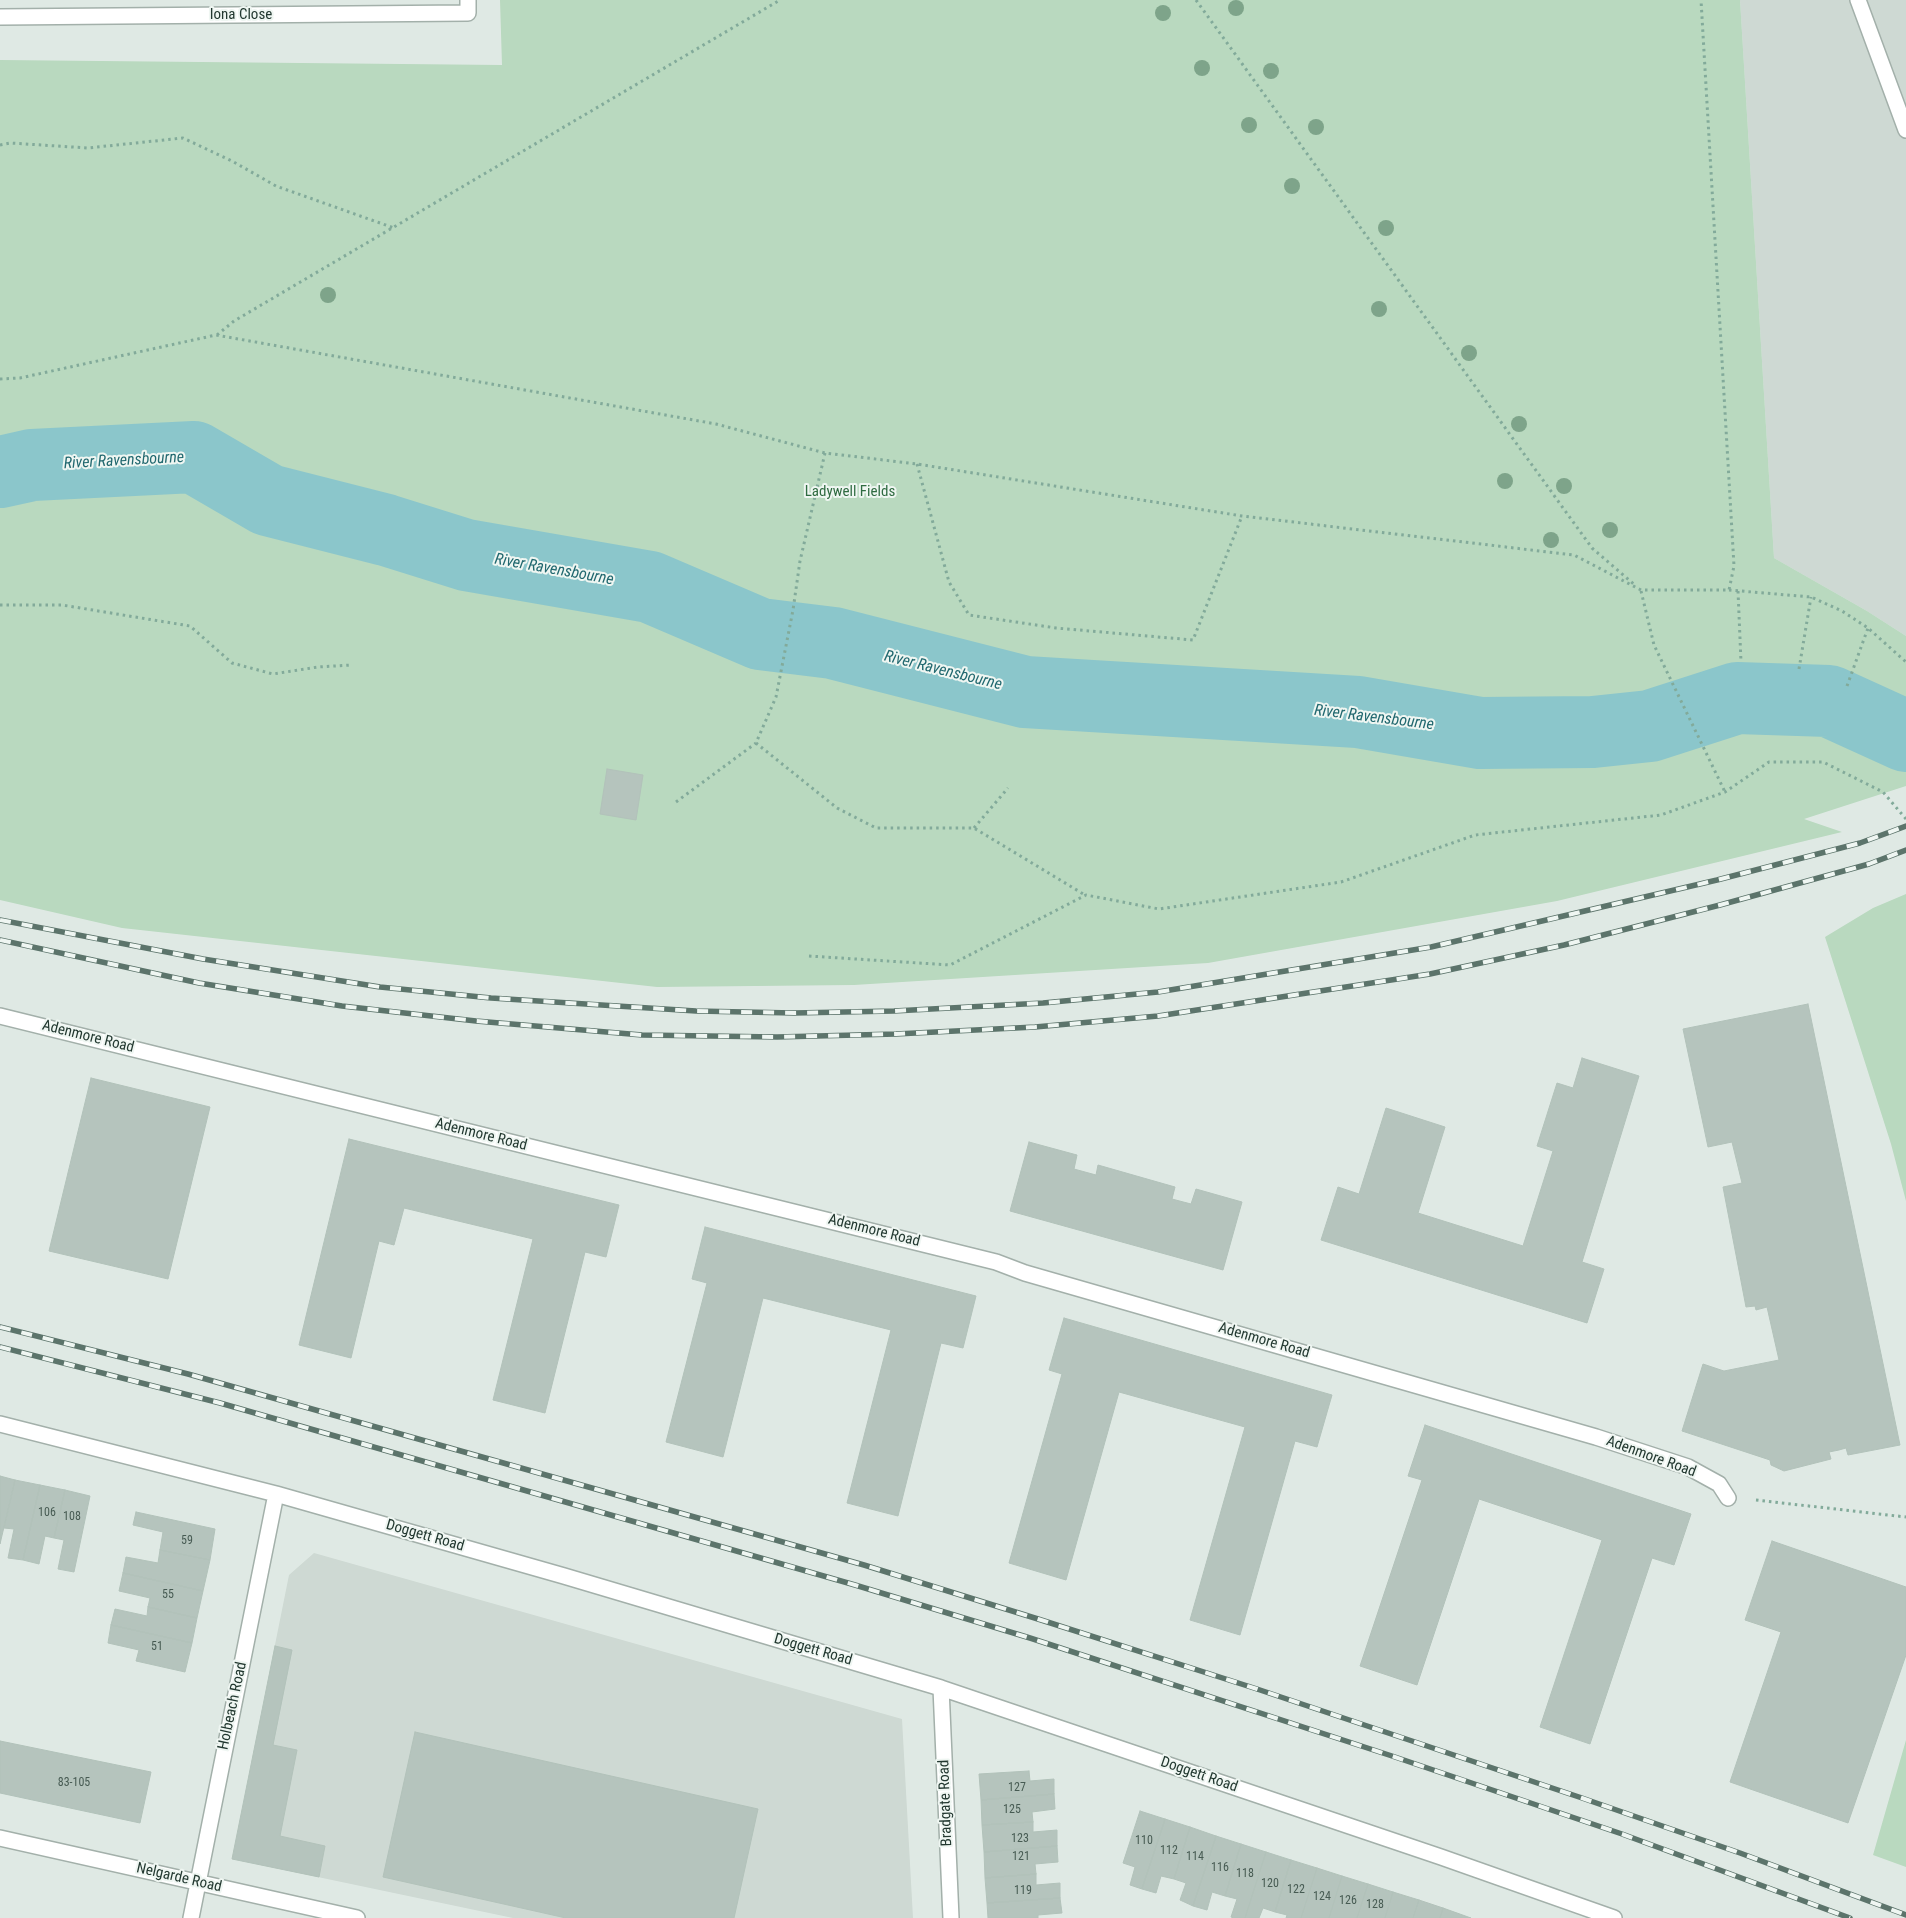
<!DOCTYPE html>
<style>
body{margin:0}
canvas{display:block;background:#dfe9e4}
</style>
<canvas width="1906" height="1918"></canvas>
<script>
const ctx = document.querySelector('canvas').getContext('2d');
ctx.lineJoin = 'round';
function fillPath(path, color) { ctx.fillStyle = color; ctx.fill(path, 'evenodd'); }
const poly = rows => new Path2D(rows.map(r => 'M' + r).join(''));
function stroke(path, color, width, dash) { ctx.strokeStyle = color; ctx.lineWidth = width; ctx.lineCap = dash ? 'butt' : 'round'; ctx.setLineDash(dash || []); ctx.stroke(path); }
function write(font, color, halo, rows, align = 'center') {
  ctx.font = font + ' "Roboto Condensed",sans-serif'; ctx.lineWidth = 4; ctx.setLineDash([]); ctx.textBaseline = 'middle'; ctx.strokeStyle = halo; ctx.fillStyle = color; for (const [text, x, y, turn = 0] of rows) {
    ctx.save(); ctx.translate(x, y); ctx.rotate((+turn || 0) * Math.PI / 180); ctx.textAlign = isNaN(turn) ? turn : align; if (halo) ctx.strokeText(text, 0, 0); ctx.fillText(text, 0, 0); ctx.restore();
  }
}
fillPath(poly([
 [1740,0,1906,0,1906,636,1867,611,1774,558],
 [314,1553,902,1719,913,1918,513,1918,232,1859,289,1575]
]), '#ced9d3');
fillPath(poly([
 [500,0,1740,0,1774,558,1867,611,1906,636,1906,786,1804,819,1842,832,1557,901,1208,963,854,985,657,987,122,928,0,900,0,60,502,65],
 [1906,894,1906,1201,1891,1144,1825,937,1873,908],
 [1906,1740,1906,1867,1873,1855]
]), '#b9d9bf');
stroke(poly([
 [0,472,32,465,194,457,268,500,386,530,466,555,650,587,760,634,833,643,1025,692,1358,712,1480,733,1593,732,1650,726,1737,698,1829,701,1906,736]
]), '#8bc6cb', 72);
const building = poly([
 [607,769,643,775,636,820,600,814,607,769],
 [1808,1004,1900,1445,1848,1455,1846,1448,1839,1450,1829,1452,1831,1459,1784,1471,1771,1465,1770,1460,1682,1431,1703,1364,1724,1371,1779,1360,1767,1307,1756,1310,1755,1306,1746,1307,1723,1187,1742,1183,1732,1142,1708,1147,1683,1029,1808,1004],
 [1582,1058,1639,1076,1582,1262,1604,1269,1587,1323,1321,1240,1338,1187,1359,1194,1386,1108,1445,1127,1418,1213,1523,1246,1553,1151,1537,1146,1557,1083,1573,1088,1582,1058],
 [91,1078,210,1107,168,1279,49,1251,91,1078],
 [349,1139,619,1205,606,1257,585,1252,545,1413,493,1400,533,1239,404,1208,394,1245,379,1241,351,1358,299,1345,349,1139],
 [1029,1142,1077,1155,1074,1169,1096,1175,1098,1165,1175,1187,1172,1199,1191,1204,1196,1189,1242,1202,1223,1270,1010,1211,1029,1142],
 [705,1227,976,1296,963,1348,941,1343,898,1516,847,1503,891,1330,763,1298,723,1457,666,1442,707,1283,692,1279,705,1227],
 [1064,1318,1332,1395,1317,1447,1295,1441,1240,1635,1190,1620,1245,1427,1119,1392,1066,1580,1009,1563,1062,1374,1049,1370,1064,1318],
 [1425,1425,1691,1514,1674,1565,1652,1558,1590,1744,1540,1727,1602,1540,1479,1499,1417,1685,1360,1666,1422,1480,1408,1476,1425,1425],
 [0,1476,15,1480,0,1544,0,1476],
 [15,1480,40,1485,23,1560,8,1558,14,1529,4,1528,15,1480],
 [40,1485,65,1490,54,1538,45,1536,39,1564,23,1560,40,1485],
 [65,1490,90,1496,74,1572,58,1569,64,1540,54,1538,65,1490],
 [136,1512,215,1529,210,1560,160,1550,163,1532,133,1525,136,1512],
 [1772,1541,1906,1587,1906,1655,1848,1823,1730,1782,1781,1632,1745,1620,1772,1541],
 [160,1550,210,1560,203,1591,123,1573,126,1557,158,1563,160,1550],
 [123,1573,203,1591,197,1618,148,1607,150,1598,119,1591,123,1573],
 [148,1607,197,1618,192,1643,111,1625,115,1609,147,1616,148,1607],
 [111,1625,192,1643,185,1672,136,1661,139,1650,108,1643,111,1625],
 [275,1646,292,1650,273,1745,297,1750,280,1836,325,1846,319,1877,232,1859,275,1646],
 [415,1732,758,1809,734,1918,566,1918,383,1877,415,1732],
 [0,1741,151,1772,140,1823,0,1793,0,1741],
 [1029,1771,1030,1781,1054,1779,1054,1794,981,1800,979,1774,1029,1771],
 [1054,1794,1055,1809,1032,1812,1033,1822,982,1825,981,1800,1054,1794],
 [1140,1811,1165,1819,1142,1889,1130,1885,1135,1867,1123,1863,1140,1811],
 [1165,1819,1190,1827,1174,1879,1161,1876,1156,1893,1142,1889,1165,1819],
 [1033,1822,1033,1832,1057,1830,1057,1846,984,1852,982,1825,1033,1822],
 [1190,1827,1216,1836,1193,1906,1180,1900,1186,1883,1174,1879,1190,1827],
 [1216,1836,1241,1844,1225,1896,1212,1892,1207,1910,1193,1906,1216,1836],
 [1241,1844,1266,1852,1245,1918,1234,1918,1231,1917,1237,1899,1225,1896,1241,1844],
 [1057,1846,1058,1862,1035,1864,1036,1874,985,1878,984,1852,1057,1846],
 [1266,1852,1291,1860,1275,1912,1263,1908,1259,1918,1245,1918,1266,1852],
 [1291,1860,1317,1868,1301,1918,1286,1918,1287,1915,1275,1912,1291,1860],
 [1317,1868,1342,1876,1329,1918,1301,1918,1317,1868],
 [1036,1874,1036,1885,1060,1883,1060,1898,987,1903,985,1878,1036,1874],
 [1342,1876,1368,1884,1357,1918,1329,1918,1342,1876],
 [1368,1884,1393,1892,1385,1918,1357,1918,1368,1884],
 [1393,1892,1419,1900,1413,1918,1385,1918,1393,1892],
 [1060,1898,1062,1913,1038,1915,1038,1918,988,1918,987,1903,1060,1898],
 [1419,1900,1443,1908,1440,1918,1413,1918,1419,1900],
 [1443,1908,1471,1918,1440,1918,1443,1908]
]);
fillPath(building, '#b5c4bd');
stroke(building, '#b2c2ba', 1);
const lane = poly([
 [1858,0,1906,130]
]);
const street = poly([
 [0,17,468,13,468,0],
 [0,1016,996,1262,1025,1273,1596,1437,1688,1467,1719,1484,1728,1498],
 [0,1424,276,1494,564,1576,941,1688,1441,1857,1614,1918],
 [941,1688,951,1918],
 [0,1838,357,1918],
 [191,1918,276,1494]
]);
stroke(lane, '#a3b0aa', 18);
stroke(street, '#a3b0aa', 18);
stroke(poly([
 [1196,0,1592,548,1636,586],
 [0,145,10,143,88,148,183,138,232,161,276,186,394,228],
 [217,335,234,321,780,0],
 [0,379,20,378,216,335,716,424,825,453,917,464,1242,516,1574,555,1641,590,1729,590,1734,566,1701,0],
 [825,453,800,561,793,610,776,697,756,743,837,808,876,828,974,828,1085,895],
 [917,464,949,582,969,615,1056,628,1193,640,1242,516],
 [1729,590,1811,597,1842,611,1868,628,1906,662],
 [1641,591,1654,645,1725,792],
 [1738,591,1741,662],
 [0,605,62,605,190,626,232,663,273,674,318,667,352,665],
 [1799,669,1811,597],
 [1847,686,1868,628],
 [676,802,756,743],
 [974,828,1008,788],
 [809,956,950,965,1086,895,1159,909,1341,882,1475,835,1661,815,1725,792,1769,762,1823,762,1883,792,1906,819],
 [1756,1500,1906,1517]
]), '#82aa9a', 3, [2.5, 4]);
stroke(lane, '#fff', 15);
stroke(street, '#fff', 15);
const rail = poly([
 [0,920,203,959,380,987,491,998,696,1011,794,1013,894,1011,1043,1003,1158,992,1431,947,1717,880,1860,843,1906,826],
 [0,940,199,983,342,1006,476,1021,642,1035,777,1037,896,1034,1035,1027,1158,1016,1430,974,1564,945,1720,905,1869,864,1906,850],
 [0,1327,188,1374,638,1501,864,1565,1038,1619,1257,1689,1582,1798,1740,1853,1906,1915],
 [0,1347,220,1403,855,1585,1030,1638,1392,1756,1622,1834,1850,1918]
]);
stroke(rail, '#5c746b', 5.5);
stroke(rail, '#eff6f2', 4, [11]);
ctx.fillStyle = '#7ea48a';
for (const [x, y] of [
 [1236,8],
 [1163,13],
 [1202,68],
 [1271,71],
 [1249,125],
 [1316,127],
 [1292,186],
 [1386,228],
 [328,295],
 [1379,309],
 [1469,353],
 [1519,424],
 [1505,481],
 [1564,486],
 [1610,530],
 [1551,540]
]) { ctx.beginPath(); ctx.arc(x, y, 8, 0, 2 * Math.PI); ctx.fill(); }
write('12px', '#475b53', null, [
 ["106",47,1513],
 ["108",72,1517],
 ["59",187,1541],
 ["55",168,1595],
 ["51",157,1647],
 ["83-105",74,1783],
 ["127",1017,1788],
 ["125",1012,1810],
 ["123",1020,1839],
 ["110",1144,1841],
 ["112",1169,1851],
 ["121",1021,1857],
 ["114",1195,1857],
 ["116",1220,1868],
 ["118",1245,1874],
 ["120",1270,1884],
 ["122",1296,1890],
 ["119",1023,1891],
 ["124",1322,1897],
 ["126",1348,1901],
 ["128",1375,1905]
]);
write('15px', '#223830', '#eff6f2', [
 ["Iona Close",241,15],
 ["Adenmore Road",88,1037,14],
 ["Adenmore Road",481,1135,14],
 ["Adenmore Road",874,1231,14],
 ["Adenmore Road",1264,1341,16],
 ["Adenmore Road",1651,1457,20],
 ["Doggett Road",425,1536,16],
 ["Doggett Road",813,1650,16],
 ["Holbeach Road",233,1706,-78],
 ["Doggett Road",1199,1775,19],
 ["Bradgate Road",946,1803,-92],
 ["Nelgarde Road",179,1878,13]
]);
write('15px', '#2f6b41', '#eff6f2', [
 ["Ladywell Fields",850,492]
]);
write('italic 16px', '#21686f', '#eff6f2', [
 ["River Ravensbourne",124,461,-3],
 ["River Ravensbourne",554,570,10],
 ["River Ravensbourne",943,671,14],
 ["River Ravensbourne",1374,718,7]
]);
</script>
